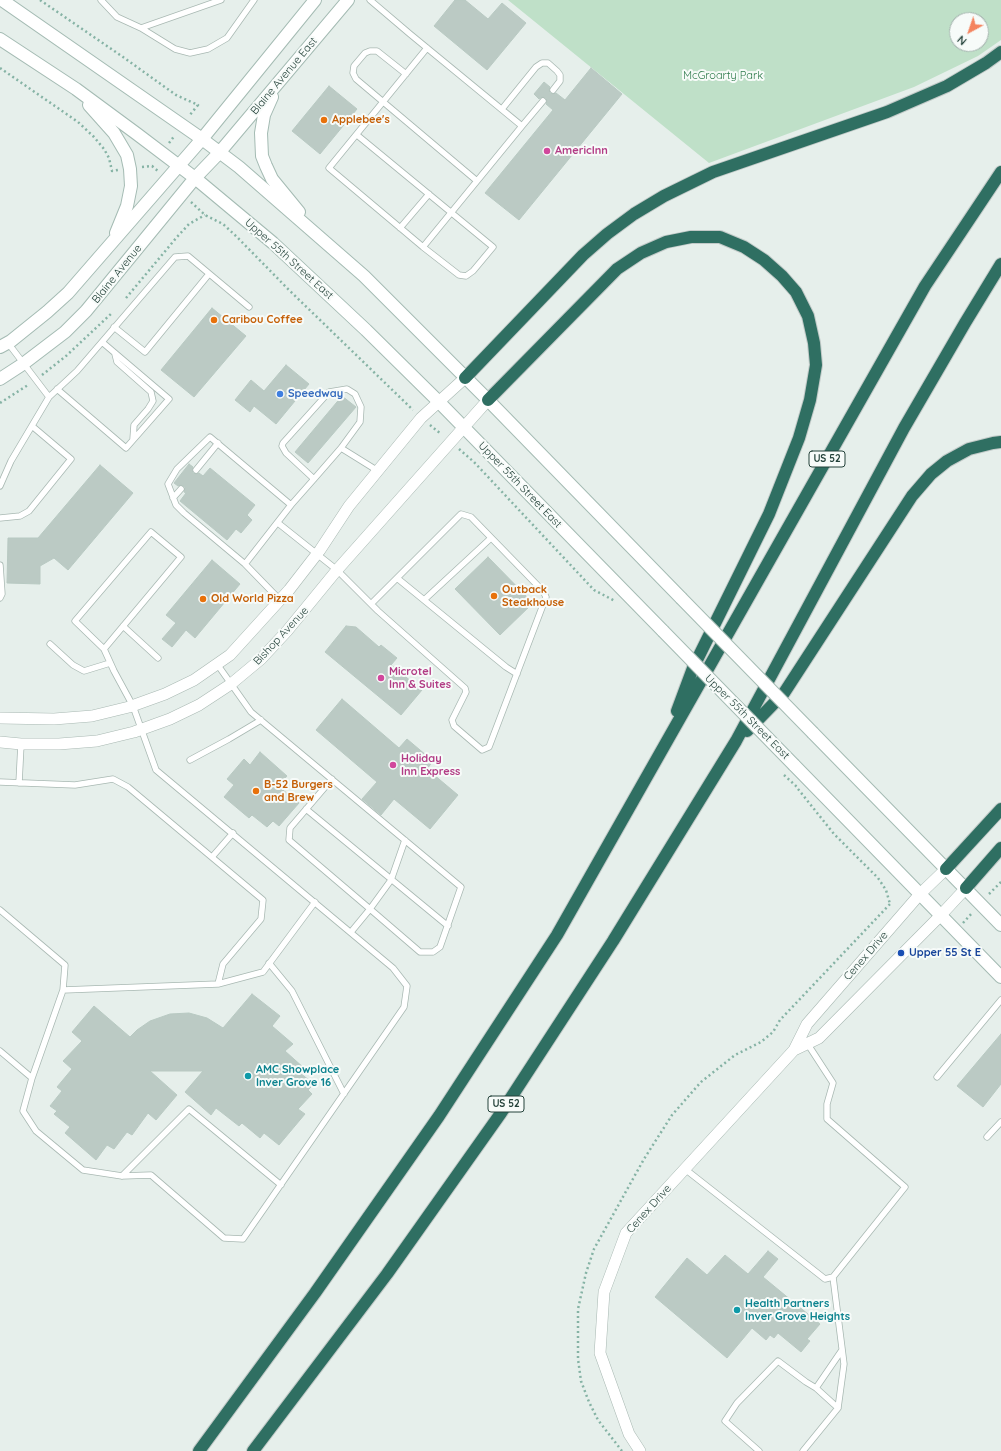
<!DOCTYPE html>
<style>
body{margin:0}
#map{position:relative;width:1001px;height:1451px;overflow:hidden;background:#e6efeb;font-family:Quicksand,sans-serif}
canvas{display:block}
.north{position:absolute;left:949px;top:12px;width:40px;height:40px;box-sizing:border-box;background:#f7fbf9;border:1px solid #a3b1ad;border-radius:50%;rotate:220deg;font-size:11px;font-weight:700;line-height:16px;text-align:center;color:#24423a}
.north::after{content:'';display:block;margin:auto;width:14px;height:18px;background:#f4845f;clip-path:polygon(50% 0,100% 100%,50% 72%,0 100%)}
</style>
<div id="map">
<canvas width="1001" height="1451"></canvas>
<div class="north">N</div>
</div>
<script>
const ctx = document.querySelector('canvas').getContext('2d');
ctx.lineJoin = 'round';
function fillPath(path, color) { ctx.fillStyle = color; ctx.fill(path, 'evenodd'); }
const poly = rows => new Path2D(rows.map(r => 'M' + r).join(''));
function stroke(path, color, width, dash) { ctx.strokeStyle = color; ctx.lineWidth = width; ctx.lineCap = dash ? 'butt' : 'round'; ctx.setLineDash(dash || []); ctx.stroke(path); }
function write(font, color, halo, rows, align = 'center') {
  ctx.font = font + ' Quicksand,sans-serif'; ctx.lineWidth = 4; ctx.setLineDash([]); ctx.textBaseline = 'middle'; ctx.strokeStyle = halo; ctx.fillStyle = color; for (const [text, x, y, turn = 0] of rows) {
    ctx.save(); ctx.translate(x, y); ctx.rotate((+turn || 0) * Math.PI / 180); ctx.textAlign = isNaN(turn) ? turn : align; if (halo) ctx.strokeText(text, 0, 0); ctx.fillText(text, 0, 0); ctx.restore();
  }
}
fillPath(poly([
 [508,0,1001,0,1001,40,978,56,914,87,709,163],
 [957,20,981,20,981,44,957,44]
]), '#bfe0c8');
const building = poly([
 [455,0,465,0,488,19,502,3,526,23,487,70,434,26,455,0],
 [591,68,622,94,519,220,485,193,553,110,546,104,547,101,546,98,542,97,539,99,534,94,544,82,550,87,549,90,550,93,553,94,556,93,565,100,591,68],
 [329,86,357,109,320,154,292,131,329,86],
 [212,308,246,336,194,397,161,370,212,308],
 [286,365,309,384,276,424,254,406,250,412,235,400,251,380,264,391,286,365],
 [342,396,356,407,308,463,295,452,342,396],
 [189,464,193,467,192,470,193,473,196,474,199,473,203,476,210,468,255,505,247,515,252,520,241,533,236,529,227,540,180,501,186,493,184,492,185,487,181,485,178,486,174,483,189,464],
 [100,465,133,493,68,570,54,558,40,566,40,584,7,583,8,538,38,538,100,465],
 [488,557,533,603,500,635,455,589,488,557],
 [212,560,240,584,195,638,186,630,172,647,162,639,176,623,166,615,212,560],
 [346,626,356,627,379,647,381,645,397,658,391,665,422,690,401,715,325,652,346,626],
 [342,699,399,748,407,739,433,761,427,769,458,795,430,829,394,799,381,815,362,799,377,782,316,730,342,699],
 [260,752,287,776,278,786,299,803,279,826,273,821,267,827,252,815,249,818,224,797,234,785,227,779,244,759,250,765,260,752],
 [252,994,280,1016,272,1026,293,1044,285,1051,304,1068,300,1073,314,1084,308,1090,312,1094,298,1109,305,1114,279,1145,264,1133,260,1138,242,1123,239,1126,216,1108,211,1115,185,1092,203,1071,150,1071,177,1095,156,1120,148,1113,132,1135,127,1132,114,1149,107,1145,96,1160,65,1133,70,1127,54,1114,57,1111,50,1106,62,1091,57,1087,72,1069,63,1061,82,1041,72,1032,94,1006,130,1037,137,1030,150,1021,170,1014,189,1013,207,1018,223,1028,252,994],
 [1001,1034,1001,1084,983,1107,957,1086,1001,1034],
 [768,1251,778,1259,763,1277,820,1324,807,1339,810,1341,801,1352,778,1333,774,1338,770,1335,766,1340,752,1328,727,1358,655,1297,687,1258,707,1275,725,1255,748,1274,768,1251]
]);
fillPath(building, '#bbcac4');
stroke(building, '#b8c9c2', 1);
const lane = poly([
 [101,0,117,17,141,28,221,0],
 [370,0,410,34,522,126,423,247,329,168,427,48],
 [141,28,175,49,190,53,208,49,227,38,254,0],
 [406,74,377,51,370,51,365,53,354,66,353,73,356,79,477,181],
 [502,109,536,67,542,63,548,63,557,71,560,75,560,81,553,90],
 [522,126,543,101],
 [357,135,493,247,473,271,466,276,459,275,423,247],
 [400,228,429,194],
 [114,327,145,352,209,274],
 [8,343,49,397,77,371,175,257,188,256,249,307],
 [115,354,117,362,151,392,153,401,148,409,134,425,133,439],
 [57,389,126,448,169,399,102,342],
 [341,448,378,471],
 [196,470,218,443],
 [0,486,11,461,49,397],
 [173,498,181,489],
 [0,518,20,516,29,511,71,459,32,426],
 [278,523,337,570,378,611,465,688,466,692,452,720,454,726,482,750,489,747,546,597,543,591,471,517,461,514,371,604],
 [245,564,184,513,176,505,168,484,177,469,210,437,291,505,314,479,341,448,360,422,361,407,355,394,347,389,329,392,283,443,282,446,286,453,314,479],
 [0,565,2,594,0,598],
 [397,578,506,667,517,674],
 [280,600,245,564,291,505],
 [424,600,491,538],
 [123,626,158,658],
 [50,644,73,665,84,671,110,663],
 [217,664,251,712,461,887,440,947,433,952,420,952,370,909,351,932],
 [190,760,229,739,261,720],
 [332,779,290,828,289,840,370,909,391,880,405,840],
 [0,782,75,785,113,779,128,787,263,900,261,919,223,964,218,984],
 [19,783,21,744],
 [306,809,448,926],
 [212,857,233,833],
 [0,910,65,965,63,990],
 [269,963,292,991,344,1094],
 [0,1051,32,1078,23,1111,36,1131,83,1170,122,1176,151,1175,224,1238,243,1239,404,1007,407,986,393,968,156,770,133,706,114,671,104,649,75,621,151,532,181,557,104,649],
 [937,1077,1001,1000],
 [32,1078,63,990,218,984,263,972,315,902],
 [987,1137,1001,1122],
 [685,1169,825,1279,833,1277,905,1187,827,1119,827,1104,833,1083,807,1043],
 [122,1176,189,1109,281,1185],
 [816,1388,842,1350],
 [759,1451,725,1421,737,1403,778,1361,806,1382,816,1388,838,1408],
 [803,1451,838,1408,844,1364,833,1277]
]);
const street = poly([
 [0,718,54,719,92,716,129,707,165,694,194,680,230,655,289,590,320,550,349,506,421,418,465,378],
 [0,742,21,744,59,744,97,741,134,732,170,719,199,705,231,684,261,659,287,631,337,570,488,400],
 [794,1050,819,1038,941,915,966,888],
 [640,1451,629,1434,600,1353,604,1292,626,1233,794,1050,807,1024,920,894,946,869]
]);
const secondary = poly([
 [2,0,202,139,239,167,364,276,488,400,681,598],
 [0,39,76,89,137,134,195,178,273,243,366,330,438,401,663,631],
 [272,97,264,115,261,133,262,156,266,166,272,179,299,212],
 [89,105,114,133,127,155,130,169,131,186,127,206,116,233],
 [0,347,11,341,47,312,68,293,202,139,315,0],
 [0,379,23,364,65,332,86,311,195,178,219,153,348,0],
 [813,733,1001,925],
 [794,765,1001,977]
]);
const highway = poly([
 [465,378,583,255,607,234,634,214,664,196,713,172,887,112,947,86,986,63,1001,52],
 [488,400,617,269,641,253,666,242,691,237,720,237,744,247,764,260,782,276,796,292,808,316,814,343,816,365,810,400,799,438,769,514,693,668,677,711],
 [747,731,784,693,912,496,931,474,947,461,969,449,993,443,1001,442],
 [946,869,1001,809],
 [966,888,1001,848],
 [199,1451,315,1293,439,1116,557,935,925,286,1001,172],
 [253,1451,387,1274,501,1113,613,941,736,741,904,428,965,323,1001,264]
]);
stroke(lane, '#a8b8b2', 7);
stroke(street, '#a8b8b2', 12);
stroke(secondary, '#a4bbb3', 14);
stroke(highway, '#c2cac8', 14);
stroke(poly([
 [40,0,123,57,176,95,198,105,189,116],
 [0,68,78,122,94,137,104,149,109,158,112,171,118,170],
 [169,143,175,135],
 [142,167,152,166,158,171],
 [191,202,205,215,223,224,237,237,289,290,413,410],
 [126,298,177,237,189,224,205,215],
 [42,375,66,356,113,312],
 [0,403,28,385],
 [430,425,441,434],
 [459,449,474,462,594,590,615,601],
 [798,789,834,834,878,878,886,890,890,904],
 [989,894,1001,882],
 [963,923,972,913],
 [622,1451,598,1420,589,1402,581,1381,578,1359,578,1309,586,1273,594,1249,644,1159,672,1115,701,1082,735,1055,761,1042,773,1032,780,1020,890,904]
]), '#86b3a5', 2.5, [2, 3]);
stroke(lane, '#fff', 5.5);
stroke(street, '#fff', 11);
stroke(secondary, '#fff', 12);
stroke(highway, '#2f6f62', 12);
const secondaryBridge = poly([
 [681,598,813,733],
 [663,631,794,765]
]);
stroke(secondaryBridge, '#a4bbb3', 14, []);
stroke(poly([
 [784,775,797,787]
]), '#86b3a5', 2.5, [2, 3]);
stroke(secondaryBridge, '#fff', 12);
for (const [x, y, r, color] of [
 [324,120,4,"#e8710a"],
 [547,151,4,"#d1479c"],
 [214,320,4,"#e8710a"],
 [280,394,4,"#3f7fe0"],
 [494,596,4,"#e8710a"],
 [203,599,4,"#e8710a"],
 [381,678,4,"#d1479c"],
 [393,765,4,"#d1479c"],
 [256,791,4,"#e8710a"],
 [901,953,4,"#1a4fb4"],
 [248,1076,4,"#0f9aa8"],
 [737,1310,4,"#0f9aa8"]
]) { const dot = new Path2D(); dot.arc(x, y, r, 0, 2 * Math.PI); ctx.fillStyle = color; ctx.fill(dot); stroke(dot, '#f7fbf9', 1.5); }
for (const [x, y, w] of [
 [827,459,36],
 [506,1104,36]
]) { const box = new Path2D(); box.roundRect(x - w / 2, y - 8, w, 16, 3); ctx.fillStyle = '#f7fbf9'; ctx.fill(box); stroke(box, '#24423a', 1); }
write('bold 10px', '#24423a', null, [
 ["US 52",827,459],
 ["US 52",506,1104]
]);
write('11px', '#24423a', '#f7fbf9', [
 ["Blaine Avenue East",284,76,-50],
 ["Upper 55th Street East",289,259,42],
 ["Blaine Avenue",117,274,-51],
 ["Upper 55th Street East",520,485,46],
 ["Bishop Avenue",281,636,-47],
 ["Upper 55th Street East",747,717,45],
 ["Cenex Drive",866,956,-49],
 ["Cenex Drive",649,1209,-48]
]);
write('11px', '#2d7a4b', '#f7fbf9', [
 ["McGroarty Park",723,76]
]);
write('bold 11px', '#c56008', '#f7fbf9', [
 ["Applebee's",332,120],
 ["Caribou Coffee",222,320],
 ["Outback",502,590],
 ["Steakhouse",502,603],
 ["Old World Pizza",211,599],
 ["B-52 Burgers",264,785],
 ["and Brew",264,798]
], 'left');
write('bold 11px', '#b23c85', '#f7fbf9', [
 ["AmericInn",555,151],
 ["Microtel",389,672],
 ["Inn & Suites",389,685],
 ["Holiday",401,759],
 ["Inn Express",401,772]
], 'left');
write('bold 11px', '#366cbe', '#f7fbf9', [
 ["Speedway",288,394]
], 'left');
write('bold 11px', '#164399', '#f7fbf9', [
 ["Upper 55 St E",909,953]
], 'left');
write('bold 11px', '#0d838f', '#f7fbf9', [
 ["AMC Showplace",256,1070],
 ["Inver Grove 16",256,1083],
 ["Health Partners",745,1304],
 ["Inver Grove Heights",745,1317]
], 'left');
</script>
